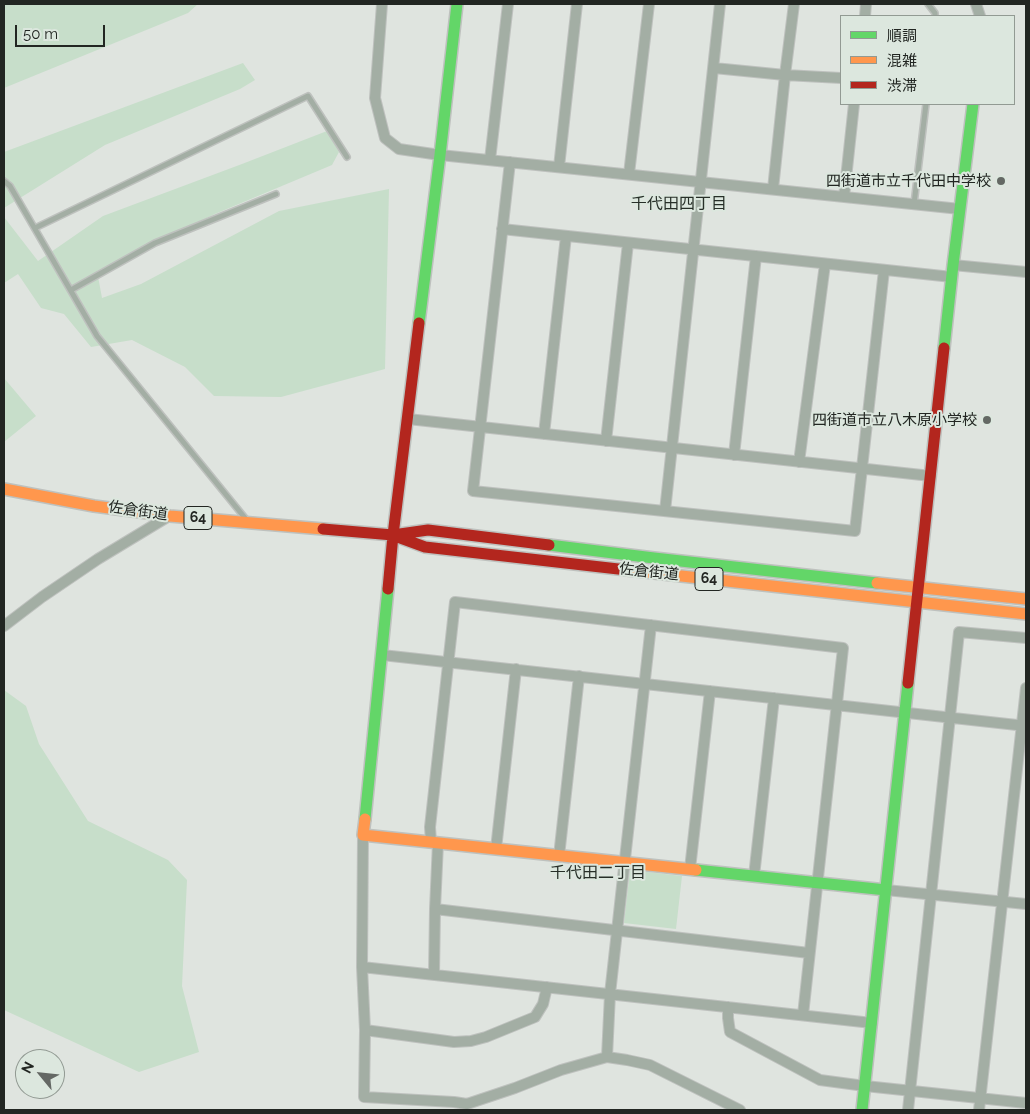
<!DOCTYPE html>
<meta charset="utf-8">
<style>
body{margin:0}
#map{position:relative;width:1030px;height:1114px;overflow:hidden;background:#dfe4df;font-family:Raleway,"Noto Sans JP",sans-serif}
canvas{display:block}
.frame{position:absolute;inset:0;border:5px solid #222622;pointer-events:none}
.legend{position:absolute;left:840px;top:15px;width:175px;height:90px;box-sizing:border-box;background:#dce7de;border:1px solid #929a93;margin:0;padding:6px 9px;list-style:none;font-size:15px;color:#222622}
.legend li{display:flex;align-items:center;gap:10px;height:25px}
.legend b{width:25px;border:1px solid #929a93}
.north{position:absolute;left:15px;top:1049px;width:50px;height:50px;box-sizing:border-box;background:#dce7de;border:1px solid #929a93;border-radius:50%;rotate:298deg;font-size:14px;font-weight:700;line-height:20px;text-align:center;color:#222622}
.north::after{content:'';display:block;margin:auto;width:18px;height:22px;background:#646864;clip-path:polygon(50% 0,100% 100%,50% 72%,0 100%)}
.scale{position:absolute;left:15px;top:25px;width:90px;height:22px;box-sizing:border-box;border:2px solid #222622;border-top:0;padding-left:6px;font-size:15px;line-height:18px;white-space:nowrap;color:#222622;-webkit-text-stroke:4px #dce7de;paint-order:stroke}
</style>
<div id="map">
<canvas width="1030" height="1114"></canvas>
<div class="frame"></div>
<ul class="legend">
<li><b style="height:6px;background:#63d668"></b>順調</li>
<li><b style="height:6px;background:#ff974d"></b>混雑</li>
<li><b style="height:6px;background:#b3261e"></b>渋滞</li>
</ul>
<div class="north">N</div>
<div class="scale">50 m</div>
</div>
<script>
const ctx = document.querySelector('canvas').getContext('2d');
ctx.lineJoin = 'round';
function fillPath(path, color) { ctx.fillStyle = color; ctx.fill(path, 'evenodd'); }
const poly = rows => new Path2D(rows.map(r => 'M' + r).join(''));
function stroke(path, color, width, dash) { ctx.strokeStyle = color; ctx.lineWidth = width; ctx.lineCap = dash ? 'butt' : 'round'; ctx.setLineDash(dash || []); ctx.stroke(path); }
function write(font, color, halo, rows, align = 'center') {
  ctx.font = font + ' Raleway,"Noto Sans JP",sans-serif'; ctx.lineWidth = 4; ctx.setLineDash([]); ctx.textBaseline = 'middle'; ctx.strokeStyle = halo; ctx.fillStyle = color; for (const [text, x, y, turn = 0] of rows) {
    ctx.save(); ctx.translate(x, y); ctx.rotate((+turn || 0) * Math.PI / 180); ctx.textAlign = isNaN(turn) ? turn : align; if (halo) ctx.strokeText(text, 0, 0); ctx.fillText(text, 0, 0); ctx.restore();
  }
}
fillPath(poly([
 [4,4,198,4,188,13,4,88],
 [243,63,255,80,240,89,105,145,4,208,4,152],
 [327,131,339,152,332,165,215,214,97,271,102,298,141,284,279,211,389,189,385,369,281,397,214,396,185,367,132,340,91,347,64,314,41,308,18,274,4,283,4,217,38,261,103,216,242,164],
 [4,378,36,416,4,442],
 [4,690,26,706,39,744,88,821,168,860,187,880,182,986,199,1052,139,1072,4,1010],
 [630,870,682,876,676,929,624,923]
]), '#c7deca');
const lane = poly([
 [928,4,935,13,935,16],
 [4,181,10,186,97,336,245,518],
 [914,204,926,104],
 [35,228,308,96,347,157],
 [71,290,155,243,276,194]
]);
const street = poly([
 [382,4,375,98,385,138,399,149,440,155,960,209],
 [976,4,980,16],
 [865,16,866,4],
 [714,68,785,75,841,78],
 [490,160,508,4],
 [510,162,473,491,855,531,884,270],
 [559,167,577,4],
 [629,174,649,4],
 [773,189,785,75,794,4],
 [844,197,854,104],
 [502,229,952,277],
 [953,265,1026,272],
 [408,419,931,476],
 [544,434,566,236],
 [606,441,628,243],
 [734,455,756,256],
 [799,462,825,264],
 [665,511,720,4],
 [4,626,42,597,98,559,169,516],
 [382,655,1026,726],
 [363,835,362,967,365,1030,364,1097,454,1102,467,1104,515,1088,561,1070,607,1057,627,1060,650,1065,740,1110],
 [431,842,430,827,455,602,843,648,803,1015],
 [496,849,516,669],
 [559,856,579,676],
 [690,869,710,691],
 [754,876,774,698],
 [886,890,1026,904],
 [435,909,809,953],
 [362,967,872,1023],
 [434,975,435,909,438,843],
 [728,1007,728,1018,730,1032,820,1080,865,1086,1026,1103],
 [365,1030,454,1042,471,1041,486,1037,535,1017,543,1004,547,987],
 [607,1057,610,994,651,625],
 [908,1110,959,632,1026,638],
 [979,1110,1026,688]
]);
const fast = poly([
 [419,323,440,155,457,4],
 [944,348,953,265,973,104],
 [549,545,654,558,877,583],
 [365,819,388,589],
 [696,870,886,890],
 [862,1110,908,683]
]);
const slow = poly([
 [4,489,94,506,170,516,323,529],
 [627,570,1026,614],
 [877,583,1026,599],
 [365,819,363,835,696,870]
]);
const jam = poly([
 [323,529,393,535,428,530,549,545],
 [395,536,425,547,627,570],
 [388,589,393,535,419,323],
 [908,683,944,348]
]);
stroke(lane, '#bec1be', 8);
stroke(street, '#bec1be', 12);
stroke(fast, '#bec1be', 14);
stroke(slow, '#bec1be', 14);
stroke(jam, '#bec1be', 14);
stroke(lane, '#a3aea4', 5);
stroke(street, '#a3aea4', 10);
stroke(fast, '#63d668', 11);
stroke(slow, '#ff974d', 11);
stroke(jam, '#b3261e', 11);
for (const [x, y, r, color] of [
 [1001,181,5,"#646864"],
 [987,420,5,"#646864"]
]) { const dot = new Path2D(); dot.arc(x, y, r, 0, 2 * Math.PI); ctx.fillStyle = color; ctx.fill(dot); stroke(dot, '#dce7de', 2); }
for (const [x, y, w] of [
 [198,518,28],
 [709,579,28]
]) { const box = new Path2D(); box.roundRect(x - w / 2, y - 11.5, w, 23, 4); ctx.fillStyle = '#dce7de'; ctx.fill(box); stroke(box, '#222622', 1); }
write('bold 14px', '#222622', null, [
 ["64",198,518],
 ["64",709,579]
]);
write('15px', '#222622', '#dce7de', [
 ["四街道市立千代田中学校",991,181],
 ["四街道市立八木原小学校",977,420]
], 'right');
write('15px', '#222622', '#dce7de', [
 ["佐倉街道",138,511,8],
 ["佐倉街道",649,572,6]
]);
write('16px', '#272f28', '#dce7de', [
 ["千代田四丁目",679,204],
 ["千代田二丁目",598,873]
]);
</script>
